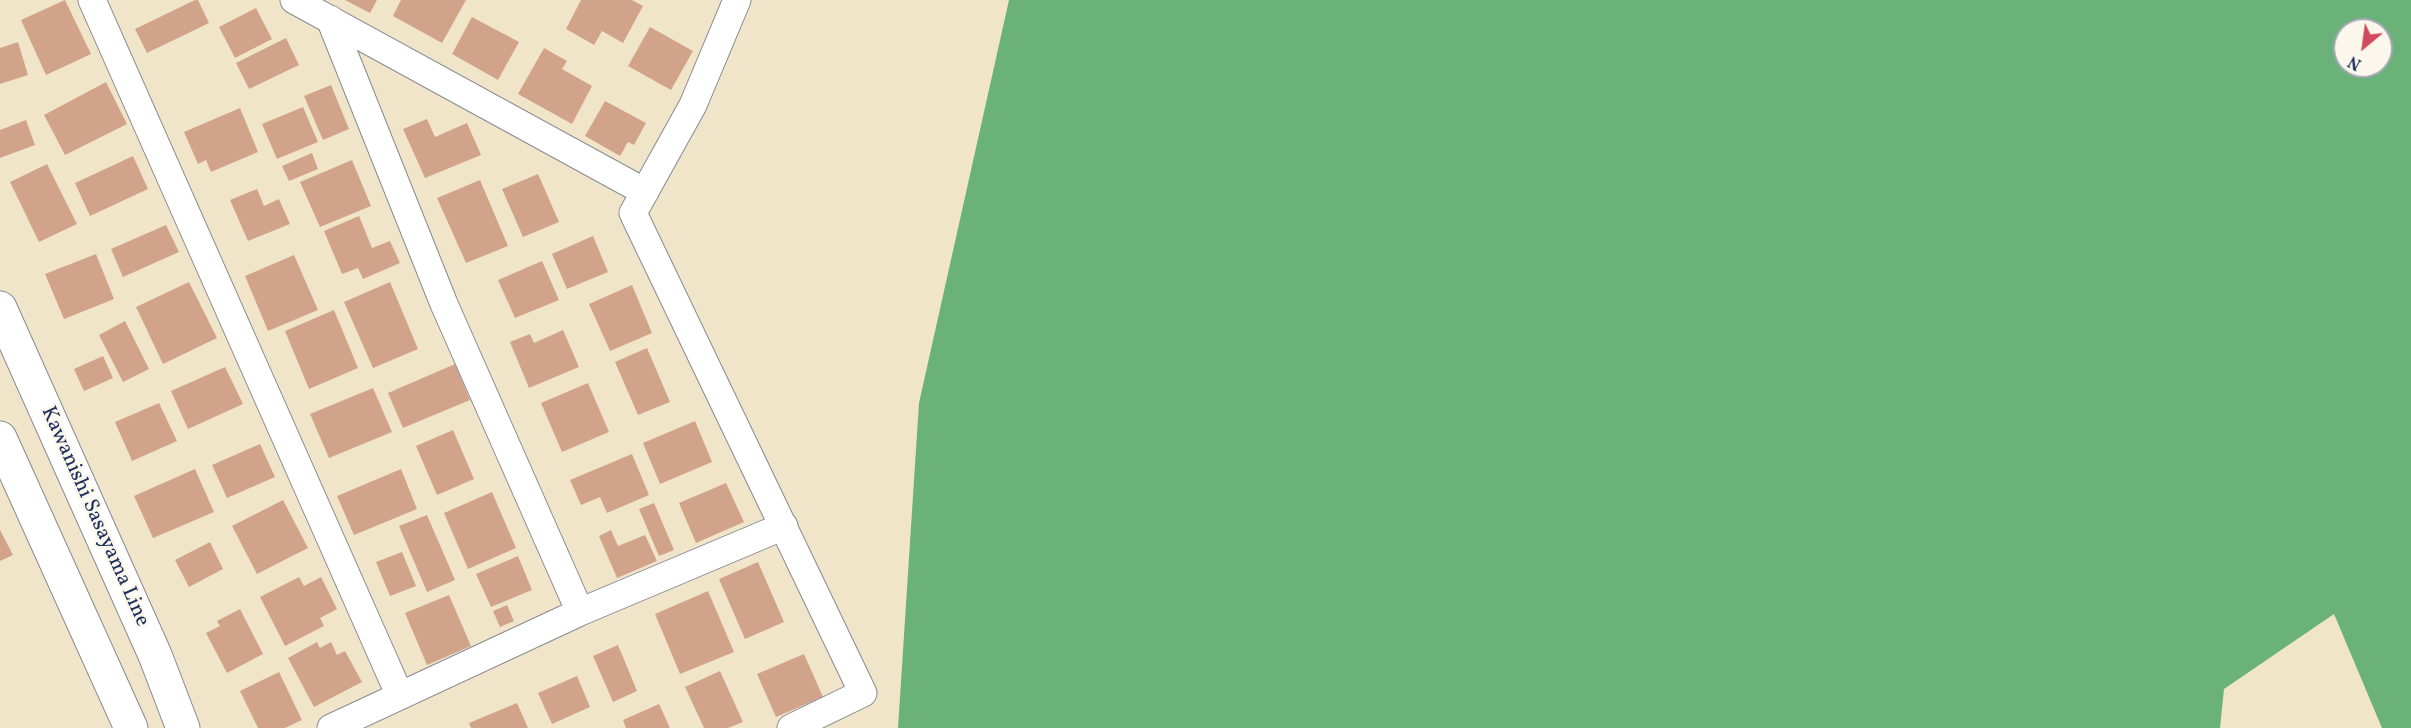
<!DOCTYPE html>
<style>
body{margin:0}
#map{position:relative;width:2411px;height:728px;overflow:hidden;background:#f1e5c9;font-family:Vollkorn,serif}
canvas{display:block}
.north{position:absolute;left:2333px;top:18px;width:60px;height:60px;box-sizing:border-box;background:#fbf7ec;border:2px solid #a1a7b3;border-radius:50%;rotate:209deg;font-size:16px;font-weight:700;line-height:24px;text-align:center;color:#1b2f5e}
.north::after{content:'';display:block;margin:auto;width:21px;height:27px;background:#d1495b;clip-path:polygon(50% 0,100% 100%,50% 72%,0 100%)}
</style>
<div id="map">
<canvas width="2411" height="728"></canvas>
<div class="north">N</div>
</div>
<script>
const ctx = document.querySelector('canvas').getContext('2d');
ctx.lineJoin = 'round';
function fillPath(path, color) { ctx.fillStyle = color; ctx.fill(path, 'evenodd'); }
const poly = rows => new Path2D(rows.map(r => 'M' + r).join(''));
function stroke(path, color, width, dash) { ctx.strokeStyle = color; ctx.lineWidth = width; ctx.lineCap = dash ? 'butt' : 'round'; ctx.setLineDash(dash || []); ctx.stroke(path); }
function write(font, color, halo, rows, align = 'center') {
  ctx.font = font + ' Vollkorn,serif'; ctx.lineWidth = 5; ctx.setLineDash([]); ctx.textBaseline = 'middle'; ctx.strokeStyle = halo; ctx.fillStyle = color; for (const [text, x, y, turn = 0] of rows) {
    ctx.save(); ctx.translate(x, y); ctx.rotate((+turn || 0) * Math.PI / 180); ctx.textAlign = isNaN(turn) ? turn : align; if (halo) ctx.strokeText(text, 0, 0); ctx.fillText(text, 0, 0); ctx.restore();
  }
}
fillPath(poly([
 [1009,0,2411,0,2411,728,2382,728,2334,614,2224,689,2220,728,898,728,919,403],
 [2345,30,2381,30,2381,66,2345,66]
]), '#6bb279');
fillPath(poly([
 [65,0,91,54,46,75,21,20],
 [195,0,198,0,209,23,147,53,135,29],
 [345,0,377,0,370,13],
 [401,0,466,0,442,43,393,16],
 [581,0,632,0,643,6,623,43,602,31,594,45,566,29],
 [256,8,272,39,235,58,219,27],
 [472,17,519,42,498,80,452,54],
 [650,27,693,51,671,90,628,66],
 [286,38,299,65,249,89,236,63],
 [18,42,28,75,0,84,0,48],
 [544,48,567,61,562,69,592,86,572,124,518,94],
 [106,82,127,124,65,155,44,115],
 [331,85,349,129,323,140,304,96],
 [605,101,646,123,634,145,628,142,620,156,585,136],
 [303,107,318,142,277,159,262,124],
 [240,108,258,152,211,172,206,160,198,164,184,132],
 [427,119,435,137,467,123,481,155,425,178,403,129],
 [26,120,35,145,0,158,0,130],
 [312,153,318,169,289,181,282,166],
 [133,156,148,189,90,216,75,183],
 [352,160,371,206,320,227,300,182],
 [47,164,77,224,39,242,10,182],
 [538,174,559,222,523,237,502,189],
 [480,180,508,246,466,263,437,198],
 [257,189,264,206,279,199,290,224,248,241,230,200],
 [359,216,372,248,390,241,400,263,363,279,358,268,342,274,324,231],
 [166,225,179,252,123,277,111,249],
 [593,236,608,272,567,289,552,254],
 [96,254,114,299,64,319,45,274],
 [294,255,318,310,268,331,245,276],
 [542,261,559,300,515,318,498,280],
 [189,282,217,338,163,364,136,307],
 [390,282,418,349,373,368,344,302],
 [632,285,652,333,610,351,589,304],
 [334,310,358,368,309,389,285,331],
 [125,321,149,369,123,382,99,335],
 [563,330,579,367,529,388,510,342,530,334,534,343],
 [647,348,670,402,638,415,615,362],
 [103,356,113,378,84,391,74,369],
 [455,364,470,400,403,428,388,393],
 [225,367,243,404,188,429,171,391],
 [588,383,609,432,562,452,541,403],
 [373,388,392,432,329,458,310,414],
 [159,403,177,441,132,461,115,422],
 [695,421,712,462,660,484,643,443],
 [453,430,474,479,437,495,416,446],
 [260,444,275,477,227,498,212,465],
 [632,454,649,495,607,513,600,497,581,505,570,480],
 [195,469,214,512,153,538,134,496],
 [401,469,417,509,354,535,337,496],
 [726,483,744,522,696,543,679,503],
 [492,492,516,548,468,569,444,513],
 [283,500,308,548,257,574,232,526],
 [654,503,674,550,659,556,639,509],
 [427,515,455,580,427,592,399,526],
 [0,530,13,555,0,561],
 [611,530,618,546,645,535,657,561,617,578,599,536],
 [210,542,223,569,189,587,175,560],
 [402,552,416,586,390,596,376,562],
 [518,556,532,590,491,607,476,574],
 [758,562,784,622,745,639,719,579],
 [299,577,304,586,321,577,337,609,320,618,324,626,285,646,260,597],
 [708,591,734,652,680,674,655,614],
 [449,595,471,646,427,665,405,613],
 [507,605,514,621,500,627,493,611],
 [240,609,263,654,227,673,206,633,220,626,217,621],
 [317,642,320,648,331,642,337,655,345,651,362,682,314,707,288,658],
 [618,645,637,691,613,702,593,656],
 [804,654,823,697,776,717,757,674],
 [720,671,743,722,728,728,704,728,685,687],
 [279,672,302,720,285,728,258,728,240,691],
 [577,676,590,707,552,724,538,693],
 [517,703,528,728,471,728,469,723],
 [659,704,670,728,626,728,623,720]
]), '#d2a38b');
const street = poly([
 [92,0,400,696],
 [294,0,645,192],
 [737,0,693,105,633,213,863,693,791,728],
 [330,19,444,304,580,612],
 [331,728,580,612,784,526]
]);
const primary = poly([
 [0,308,155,655,183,728],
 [0,438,131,728]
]);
stroke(street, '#868a94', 29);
stroke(primary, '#868a94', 35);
stroke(street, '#fff', 27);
stroke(primary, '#fff', 33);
write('21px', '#1b2f5e', '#fbf7ec', [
 ["Kawanishi Sasayama Line",94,517,66]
]);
</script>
